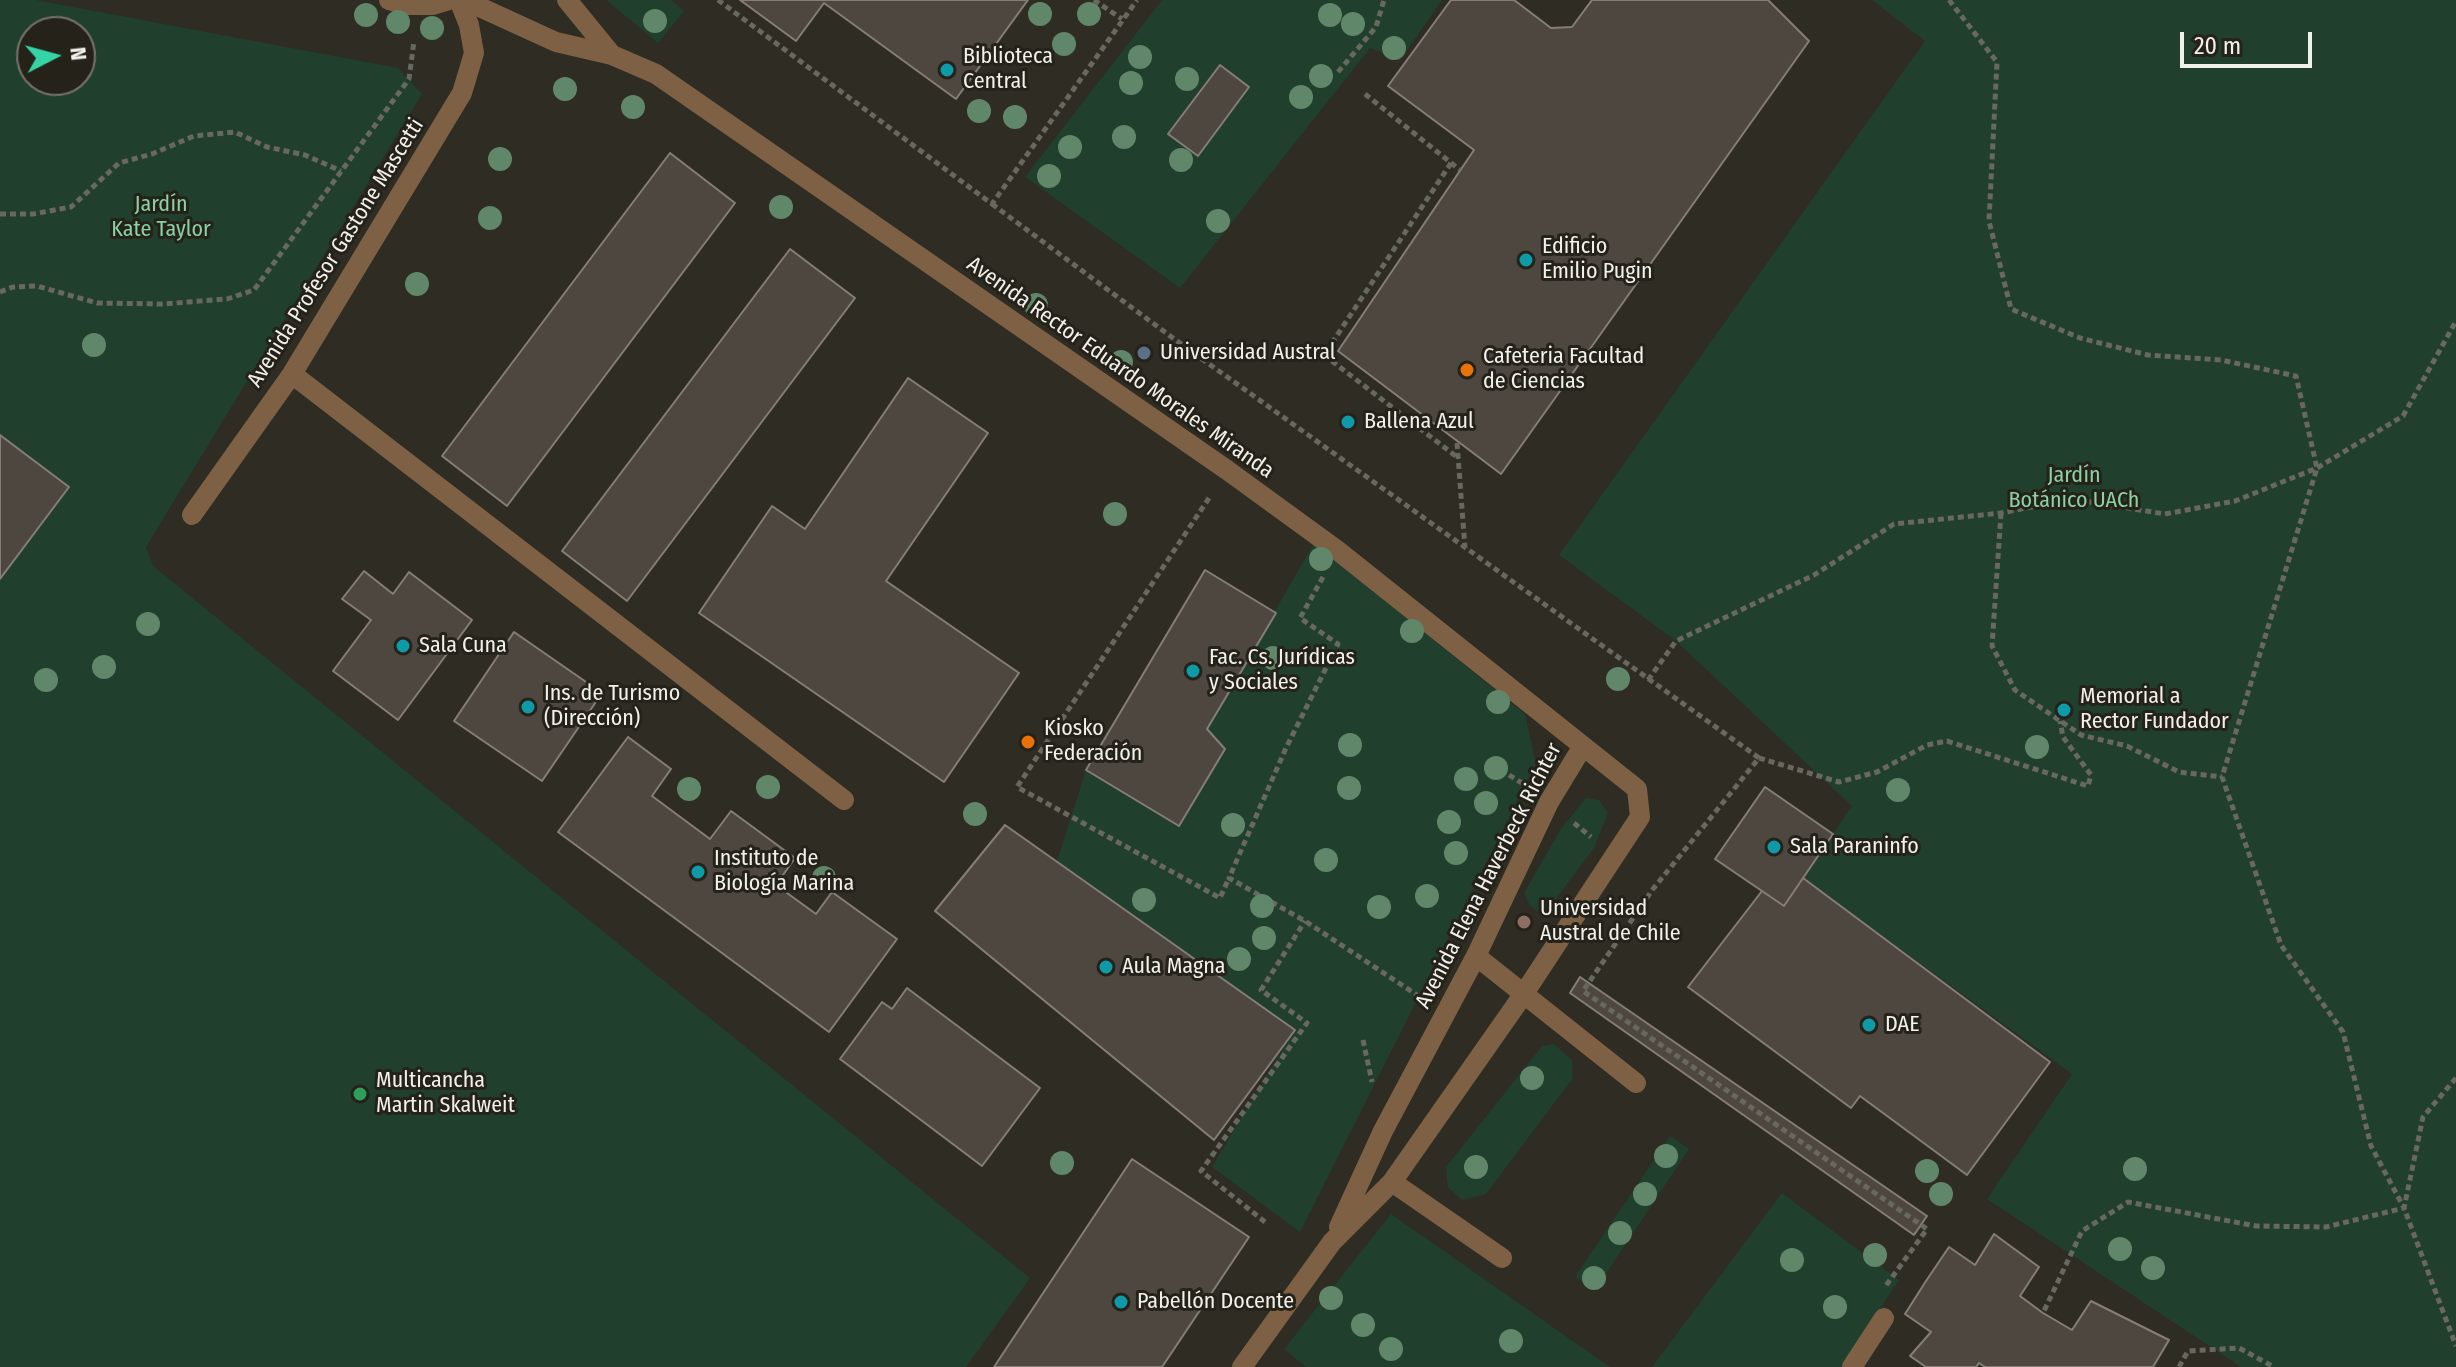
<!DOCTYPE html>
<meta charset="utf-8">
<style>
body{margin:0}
#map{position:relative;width:2456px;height:1367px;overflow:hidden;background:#2e2c23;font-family:"Fira Sans Condensed",sans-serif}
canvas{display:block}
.north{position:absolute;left:16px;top:16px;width:80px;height:80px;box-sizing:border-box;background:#242219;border:2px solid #76746d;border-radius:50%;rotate:84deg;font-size:22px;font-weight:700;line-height:32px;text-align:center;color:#f1f0ea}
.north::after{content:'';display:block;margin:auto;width:28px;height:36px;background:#35d4a7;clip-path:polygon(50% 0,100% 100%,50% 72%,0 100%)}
.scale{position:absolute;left:2180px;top:32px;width:132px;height:36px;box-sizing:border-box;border:4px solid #f1f0ea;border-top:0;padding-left:10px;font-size:24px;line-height:28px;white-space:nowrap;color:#f1f0ea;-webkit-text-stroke:6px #242219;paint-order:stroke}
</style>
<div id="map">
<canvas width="2456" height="1367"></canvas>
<div class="north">N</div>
<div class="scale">20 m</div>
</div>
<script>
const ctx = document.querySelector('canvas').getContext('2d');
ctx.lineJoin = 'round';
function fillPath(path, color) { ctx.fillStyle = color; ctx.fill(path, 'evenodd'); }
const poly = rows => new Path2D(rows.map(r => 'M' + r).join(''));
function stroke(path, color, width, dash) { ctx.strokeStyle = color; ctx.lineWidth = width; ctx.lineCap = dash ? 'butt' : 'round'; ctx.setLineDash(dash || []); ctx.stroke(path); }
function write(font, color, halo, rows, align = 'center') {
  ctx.font = font + ' "Fira Sans Condensed",sans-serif'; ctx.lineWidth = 6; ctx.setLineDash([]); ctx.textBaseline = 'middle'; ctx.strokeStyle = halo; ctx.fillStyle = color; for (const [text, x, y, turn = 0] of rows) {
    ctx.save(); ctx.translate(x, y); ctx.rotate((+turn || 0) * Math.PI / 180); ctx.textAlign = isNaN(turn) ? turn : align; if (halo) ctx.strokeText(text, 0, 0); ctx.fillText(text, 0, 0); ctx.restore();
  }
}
fillPath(poly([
 [0,0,36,0,398,68,422,94,146,547,153,566,1030,1278,966,1367,0,1367],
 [32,32,80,32,80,80,32,80],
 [606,0,671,0,684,11,658,43],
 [1162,0,1442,0,1400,60,1370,48,1180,288,1025,177],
 [1872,0,2456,0,2456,1367,2241,1367,1987,1199,2072,1074,1803,878,1852,806,1676,641,1559,555,1925,41],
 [1314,543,1525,714,1536,764,1300,1232,1212,1167,1294,1030,1057,861,1086,770,1180,826,1225,749,1207,729],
 [1586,798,1599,800,1608,813,1594,848,1549,908,1538,912,1530,906,1524,893,1560,830],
 [1554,1044,1572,1060,1573,1078,1486,1194,1462,1200,1448,1187,1446,1167,1542,1046],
 [1670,1136,1689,1149,1595,1290,1575,1277],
 [1782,1193,1899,1280,1842,1367,1652,1367],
 [1391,1214,1610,1367,1306,1367,1284,1349]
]), '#213f2d');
const building = poly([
 [740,0,1028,0,956,99,824,3,796,41,740,0],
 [1451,0,1514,0,1551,28,1572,27,1592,0,1768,0,1809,41,1501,474,1338,351,1474,150,1388,86,1451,0],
 [1220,65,1249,87,1198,156,1168,134,1220,65],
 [670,153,735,203,507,506,442,456,670,153],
 [790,249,855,298,627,601,562,551,790,249],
 [908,378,988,433,886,581,1019,673,944,782,699,613,772,506,805,529,908,378],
 [0,435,69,487,0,579,0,435],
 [1205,570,1276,613,1207,729,1225,749,1179,826,1086,770,1205,570],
 [364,571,393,594,409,572,472,620,398,720,333,671,371,620,342,599,364,571],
 [514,632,602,693,542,781,454,721,514,632],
 [628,737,671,769,652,796,710,839,731,811,795,858,776,885,816,914,832,892,897,939,829,1032,558,832,628,737],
 [1765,787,1833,834,1784,906,1715,859,1765,787],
 [1005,825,1295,1030,1214,1140,935,911,1005,825],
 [1803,878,2050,1062,1967,1175,1860,1096,1851,1108,1688,987,1762,891,1784,906,1803,878],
 [1580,977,1927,1216,1914,1235,1570,993,1580,977],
 [907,988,1040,1088,982,1166,840,1059,882,1002,892,1009,907,988],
 [1132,1159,1249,1237,1162,1367,994,1367,1132,1159],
 [1994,1234,2039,1267,2020,1296,2043,1313,2072,1330,2091,1301,2169,1340,2153,1367,1985,1367,1979,1363,1976,1367,1926,1367,1910,1356,1931,1332,1905,1314,1926,1281,1949,1247,1975,1265,1994,1234]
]);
fillPath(building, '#4e473f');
stroke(building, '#867e76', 2);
stroke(poly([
 [718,0,992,204,1137,0],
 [1094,0,1122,19],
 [1949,0,1997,62,1989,221,2011,309,2080,338,2148,355,2221,360,2296,376,2317,468,2222,777,2281,945,2343,1032,2371,1146,2404,1208,2326,1227,2256,1226,2128,1202,2082,1231,2043,1313],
 [1338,72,1376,27,1384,0],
 [1365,94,1460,170],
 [1451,163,1324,355,1457,457],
 [992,204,1177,341,1759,758,1653,889,1583,991,1927,1229,1885,1287],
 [0,214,33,214,71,207,119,163,152,154,194,136,235,132,267,147,305,155,341,171],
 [0,292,13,287,37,286,97,303,162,304,227,299,254,290,409,79,414,41],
 [1457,443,1465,548],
 [1209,498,1017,787,1220,898,1229,878],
 [2001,513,1992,646,2015,690,2081,735,2127,746,2179,772,2222,777],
 [1323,577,1300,618,1338,644,1286,748,1229,878,1305,921,1417,995],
 [1648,680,1676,641,1814,575,1894,524,2001,513,2072,499,2165,514,2235,501,2317,468,2403,416,2455,323],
 [1759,758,1839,782,1877,772,1927,745,1947,741,2088,786,2091,775,2063,737,2060,721],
 [1509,775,1525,785],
 [1574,823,1591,837],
 [1363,1040,1372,1082],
 [2456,1078,2423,1117,2404,1208,2456,1346],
 [1265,1222,1201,1171,1307,1023,1261,990,1305,921],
 [2179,1367,2188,1351,2239,1348,2274,1367]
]), '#69685f', 5, [6, 4]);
stroke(poly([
 [389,0,407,5,433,5,449,0],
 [464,0,556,42,612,55,656,74,1227,470,1337,550,1637,789,1640,817,1523,995,1392,1182,1332,1242,1242,1367],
 [567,0,612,55],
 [292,374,844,800],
 [192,515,292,374,462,93,474,53,469,25,459,0],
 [1476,956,1636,1083],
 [1392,1182,1502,1258],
 [1339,1227,1383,1131,1476,956,1549,802,1583,746],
 [1852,1367,1884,1318]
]), '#7e6145', 20);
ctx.fillStyle = '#61876a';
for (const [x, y] of [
 [1040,14],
 [1089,14],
 [366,15],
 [1330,15],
 [655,21],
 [398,22],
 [1353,24],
 [432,28],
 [1064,44],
 [1394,48],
 [1140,57],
 [1321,76],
 [1187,79],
 [1131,83],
 [565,89],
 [1301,97],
 [633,107],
 [979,111],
 [1015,117],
 [1124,137],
 [1070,147],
 [500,159],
 [1181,160],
 [1049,176],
 [781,207],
 [490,218],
 [1218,221],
 [417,284],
 [1036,305],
 [94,345],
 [1121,362],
 [1115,514],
 [1321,559],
 [148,624],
 [1412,631],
 [1273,658],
 [104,667],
 [1618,679],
 [46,680],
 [1498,702],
 [1350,745],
 [2037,747],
 [1496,768],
 [1466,779],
 [768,787],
 [1349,788],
 [689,789],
 [1898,790],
 [1486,803],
 [975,814],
 [1449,822],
 [1233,825],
 [1456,853],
 [1326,860],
 [824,878],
 [1427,896],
 [1144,900],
 [1262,906],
 [1379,907],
 [1264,938],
 [1239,959],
 [1532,1078],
 [1666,1156],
 [1062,1163],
 [1476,1167],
 [2135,1169],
 [1927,1171],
 [1645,1194],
 [1941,1194],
 [1620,1233],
 [2120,1249],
 [1875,1255],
 [1792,1260],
 [2153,1268],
 [1594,1278],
 [1331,1298],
 [1835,1307],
 [1363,1325],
 [1511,1341],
 [1391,1349]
]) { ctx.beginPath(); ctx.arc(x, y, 12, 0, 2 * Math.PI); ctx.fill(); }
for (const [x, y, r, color] of [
 [947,70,8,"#0f9aa8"],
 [1526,260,8,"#0f9aa8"],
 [1144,353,8,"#5c6f8a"],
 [1467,370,8,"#e8710a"],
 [1348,422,8,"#0f9aa8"],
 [403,646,8,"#0f9aa8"],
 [1193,671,8,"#0f9aa8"],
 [528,707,8,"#0f9aa8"],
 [2064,710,8,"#0f9aa8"],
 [1028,742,8,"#e8710a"],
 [1774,847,8,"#0f9aa8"],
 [698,872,8,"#0f9aa8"],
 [1524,922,8,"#8d6e63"],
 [1106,967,8,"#0f9aa8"],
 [1869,1025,8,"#0f9aa8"],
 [360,1094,8,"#2e9e5b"],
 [1121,1302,8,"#0f9aa8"]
]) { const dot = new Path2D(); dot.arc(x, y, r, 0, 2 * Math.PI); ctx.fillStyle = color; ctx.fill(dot); stroke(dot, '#242219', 3); }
write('22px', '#f1f0ea', '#242219', [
 ["Biblioteca",963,57],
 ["Central",963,82],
 ["Edificio",1542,247],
 ["Emilio Pugin",1542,272],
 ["Universidad Austral",1160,353],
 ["Cafeteria Facultad",1483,357],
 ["de Ciencias",1483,382],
 ["Ballena Azul",1364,422],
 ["Sala Cuna",419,646],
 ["Fac. Cs. Jurídicas",1209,658],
 ["y Sociales",1209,683],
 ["Ins. de Turismo",544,694],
 ["(Dirección)",544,719],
 ["Memorial a",2080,697],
 ["Rector Fundador",2080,722],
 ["Kiosko",1044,729],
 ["Federación",1044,754],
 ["Sala Paraninfo",1790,847],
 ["Instituto de",714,859],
 ["Biología Marina",714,884],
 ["Universidad",1540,909],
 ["Austral de Chile",1540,934],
 ["Aula Magna",1122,967],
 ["DAE",1885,1025],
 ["Multicancha",376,1081],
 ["Martin Skalweit",376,1106],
 ["Pabellón Docente",1137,1302]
], 'left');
write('22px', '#8ad1a5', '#242219', [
 ["Jardín",161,205],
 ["Kate Taylor",161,230],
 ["Jardín",2074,476],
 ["Botánico UACh",2074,501]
]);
write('22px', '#f1f0ea', '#242219', [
 ["Avenida Profesor Gastone Mascetti",336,253,-58],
 ["Avenida Rector Eduardo Morales Miranda",1120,368,35],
 ["Avenida Elena Haverbeck Richter",1489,876,-63]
]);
</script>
